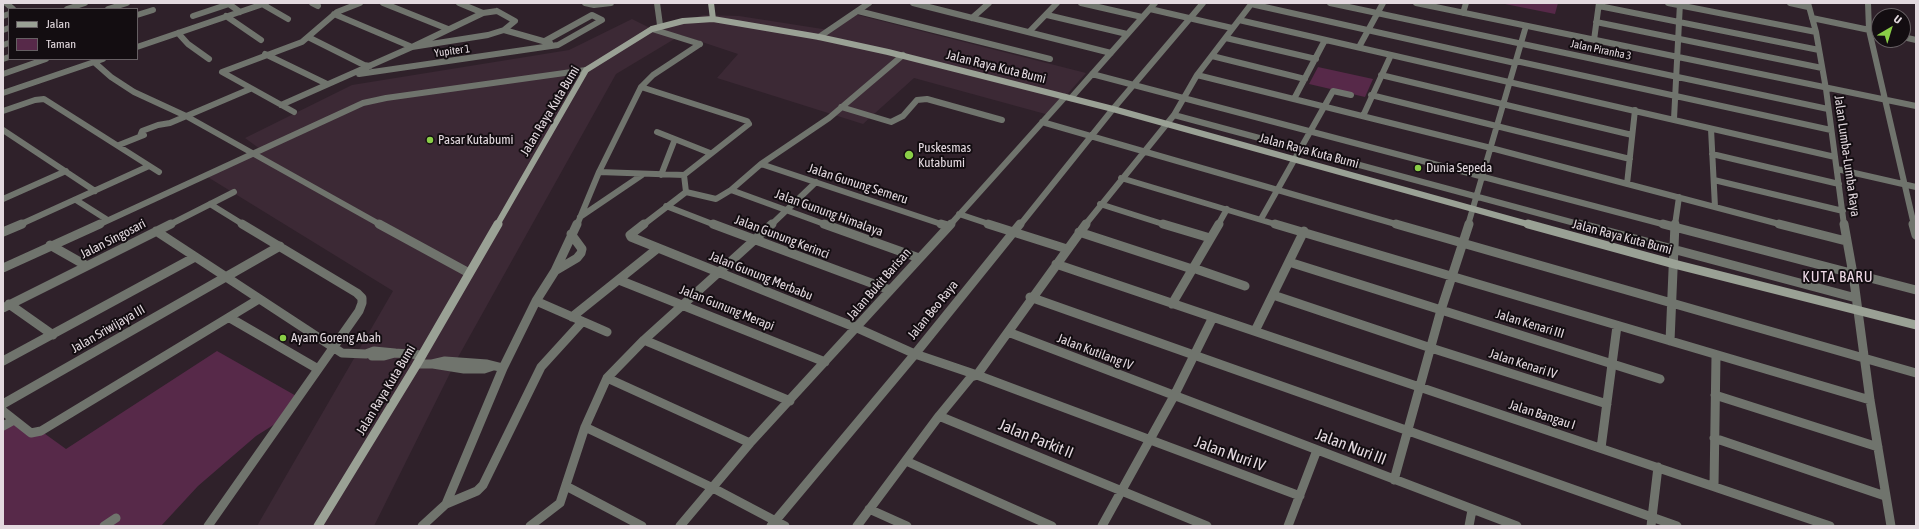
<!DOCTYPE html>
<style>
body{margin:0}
#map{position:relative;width:1919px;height:529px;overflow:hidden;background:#2f212a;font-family:"Asap Condensed",sans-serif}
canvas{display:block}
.frame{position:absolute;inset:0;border:4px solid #e3d9df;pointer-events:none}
.legend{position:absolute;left:8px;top:8px;width:130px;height:52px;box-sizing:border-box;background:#130d11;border:1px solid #665f63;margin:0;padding:5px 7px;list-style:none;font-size:12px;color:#e3d9df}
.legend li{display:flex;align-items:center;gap:8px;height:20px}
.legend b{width:20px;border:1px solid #665f63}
.north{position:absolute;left:1871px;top:8px;width:40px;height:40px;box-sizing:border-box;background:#130d11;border:1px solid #665f63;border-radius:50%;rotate:38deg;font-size:11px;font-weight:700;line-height:16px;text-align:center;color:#e3d9df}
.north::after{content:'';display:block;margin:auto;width:14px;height:18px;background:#8ace47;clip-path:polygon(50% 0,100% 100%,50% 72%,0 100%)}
</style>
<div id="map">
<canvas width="1919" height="529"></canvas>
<div class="frame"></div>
<ul class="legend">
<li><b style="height:5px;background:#9aa195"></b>Jalan</li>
<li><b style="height:11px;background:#572949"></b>Taman</li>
</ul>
<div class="north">U</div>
</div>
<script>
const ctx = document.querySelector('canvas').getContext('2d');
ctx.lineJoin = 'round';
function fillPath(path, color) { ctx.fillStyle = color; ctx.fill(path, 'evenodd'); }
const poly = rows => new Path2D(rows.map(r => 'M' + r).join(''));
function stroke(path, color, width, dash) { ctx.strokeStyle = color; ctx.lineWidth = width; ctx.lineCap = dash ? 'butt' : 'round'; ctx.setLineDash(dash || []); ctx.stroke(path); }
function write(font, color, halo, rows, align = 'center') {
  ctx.font = font + ' "Asap Condensed",sans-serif'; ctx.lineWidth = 4; ctx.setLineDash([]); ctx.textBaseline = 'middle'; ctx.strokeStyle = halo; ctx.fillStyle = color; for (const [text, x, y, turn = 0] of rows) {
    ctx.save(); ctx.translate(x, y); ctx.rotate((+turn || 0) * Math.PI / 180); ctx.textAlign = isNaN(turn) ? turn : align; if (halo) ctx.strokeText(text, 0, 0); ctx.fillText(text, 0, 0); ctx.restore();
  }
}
fillPath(poly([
 [854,14,1086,73,1049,115,914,78,863,124,717,78,738,54,681,35,616,74,457,359,374,526,257,526,393,291,206,176,260,149,245,138,352,85,569,50,632,19,652,29,704,15,739,16,829,30]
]), '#3c2935');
fillPath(poly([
 [1500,3,1558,3,1555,14],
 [1318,67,1373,79,1365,97,1309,84],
 [217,351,298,397,283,419,256,436,198,486,161,526,3,526,3,426,14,420,31,433,41,431,66,449]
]), '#572949');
stroke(poly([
 [6,3,13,9],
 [312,3,318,6],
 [383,3,448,29],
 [459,3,483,13],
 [585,3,594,5,611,3],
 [657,3,660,25],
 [913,3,1111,53],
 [1081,3,1142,17],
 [1330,3,1828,109],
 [1416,3,1916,106],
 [1668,3,1816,32],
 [1790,3,1808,7],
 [1808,3,1816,32,1826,89,1844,225],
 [1868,3,1869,30,1914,225],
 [262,4,288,19],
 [1251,4,1515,63],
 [1599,6,1819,50],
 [67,9,85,3],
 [108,9,127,3],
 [1150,9,1232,28],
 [497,11,515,21,504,30,488,35,412,47,483,13,497,11],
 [858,11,1050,59],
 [1463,13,1466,3],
 [334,14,412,47],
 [137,15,153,10],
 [1047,15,1127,34],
 [3,16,9,14],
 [193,16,229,4,240,12],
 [226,16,261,40],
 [972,18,989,3],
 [1812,18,1879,32],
 [1239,20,1835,157],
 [1596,22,1822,68],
 [652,29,700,44],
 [3,30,9,28],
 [504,30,550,43],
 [1029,32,1057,3],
 [178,33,188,44,209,59],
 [308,37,364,65,370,66],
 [819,37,869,3],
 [1903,37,1916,40],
 [1226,38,1316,59],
 [1594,40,1599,3],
 [3,45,9,43],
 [137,47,266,3],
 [1359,47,1383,3],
 [265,54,327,84],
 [1212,56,1305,79],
 [3,59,9,57],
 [1516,61,1831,130],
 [94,62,111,77,134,92,186,116,381,225],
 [3,74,46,59],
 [359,74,558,45,602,20,592,15,545,41],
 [1092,74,1666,225],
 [1197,75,1491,148,1783,225],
 [1381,75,1632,135],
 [3,93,103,59],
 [1371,95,1630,159],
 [1071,98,1155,3],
 [1294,99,1325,40],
 [281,105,412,47],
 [841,107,891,122,903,116,917,100,927,99,1002,120],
 [3,111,35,100,44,99,159,172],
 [294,112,222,72,302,42,337,12,360,3],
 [1174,115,1582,225],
 [1363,116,1391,55],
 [1674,119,1680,3],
 [1042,122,1399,225],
 [1711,129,1715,207],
 [3,130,95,191],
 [657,132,710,153],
 [140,136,142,131,158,125,170,123,250,89],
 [119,145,144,135],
 [1712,154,1839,184],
 [761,164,944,225],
 [1837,169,1916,187],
 [599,172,684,175,749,124,747,121,641,87],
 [661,175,675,139],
 [684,175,686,192],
 [1121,178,1278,225],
 [1714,180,1843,211],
 [1627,184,1635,110],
 [731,190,827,225],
 [3,199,66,171],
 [76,200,106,219],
 [210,204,244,225],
 [1100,204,1166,225],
 [666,206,715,225],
 [959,214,992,225],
 [580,217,642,175],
 [1261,219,1333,91,1351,95],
 [19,225,149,166],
 [98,225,363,103,386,98,586,70],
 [169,225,234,192],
 [577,225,599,172,641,87,653,75,700,44],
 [643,225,686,192,716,199,731,190,761,164,829,118,903,55],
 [771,225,816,182],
 [950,225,1065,97],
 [1020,225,1113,109,1203,3],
 [1085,225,1174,115,1197,75,1252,3],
 [1218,225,1227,209],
 [1468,225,1526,26],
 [1675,225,1679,197]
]), '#70746d', 6);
stroke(poly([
 [379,224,469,273],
 [644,224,630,235,631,237,857,328,915,354,977,375,1300,496],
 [713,224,890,290],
 [824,224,919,258],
 [941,224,948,226],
 [988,224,1067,249],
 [1163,224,1210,238],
 [1275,224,1870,400],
 [1396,224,1916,373],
 [1579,224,1856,298],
 [1663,224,1916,290],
 [1779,224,1846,241],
 [1844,224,1853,274,1870,400,1891,526],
 [1913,224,1916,235],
 [156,231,342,353,366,354,374,351,395,353],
 [3,232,22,224],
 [1079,232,1192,269],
 [50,245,87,266],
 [1289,262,1660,379],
 [1056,264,1830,526],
 [3,268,100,224],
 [1193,268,1245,286],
 [555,271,577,258,581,253,582,249,571,234],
 [619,280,825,362],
 [1273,295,1431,348,1607,404],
 [1030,297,1677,526],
 [536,301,607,332],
 [9,304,53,335],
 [1172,304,1219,224],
 [3,308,171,224],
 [572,317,658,248],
 [230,318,318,369],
 [1255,331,1304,231],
 [1008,332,1517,526],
 [644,340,790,401],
 [1670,341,1675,224],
 [372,356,384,356,395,353,422,355],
 [3,361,195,257],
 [417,364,432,364,445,361,487,364,503,368],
 [433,364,464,369,484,369,493,366],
 [607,378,750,443],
 [1715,395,1878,447],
 [3,404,280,246],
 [3,411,31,433,41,431,259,299],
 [939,416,1207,526],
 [3,426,14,420],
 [585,427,713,488,785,526],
 [1714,438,1885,496],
 [1601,448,1617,326],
 [906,461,1052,526],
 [1394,480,1441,310,1469,224],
 [566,486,642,526],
 [1714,486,1716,356],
 [446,504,503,368,536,301,555,271,577,224],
 [869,509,907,526],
 [104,526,116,518],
 [208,526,359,311,362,303,362,298,357,293,242,224],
 [422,526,446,504,477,491,483,485,541,367,582,322],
 [530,526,560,503,585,427,607,378,644,340,772,224],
 [680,526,750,443,951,224],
 [771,526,915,354,1020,224],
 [857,526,939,416,971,377,977,375,1086,224],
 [1102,526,1174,396,1213,317],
 [1288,526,1317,450],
 [1469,526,1472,510],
 [1651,526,1658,467]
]), '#70746d', 9);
stroke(poly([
 [711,3,713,19],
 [497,225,586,70,652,29,683,21,713,19,819,37,888,52,1113,109,1531,225]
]), '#9aa195', 6);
stroke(poly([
 [1528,224,1674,264,1916,325],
 [318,526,417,364,498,224]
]), '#9aa195', 9);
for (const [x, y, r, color] of [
 [430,140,4,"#8ace47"],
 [909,155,5,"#8ace47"],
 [1418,168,4,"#8ace47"],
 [283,338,4,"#8ace47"]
]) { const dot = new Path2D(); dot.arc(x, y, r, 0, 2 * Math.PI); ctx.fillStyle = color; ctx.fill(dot); stroke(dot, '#130d11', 1.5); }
write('11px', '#e3d9df', '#130d11', [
 ["Jalan Piranha 3",1601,50,12],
 ["Yupiter 1",452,51,-8]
]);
write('13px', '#e3d9df', '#130d11', [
 ["Jalan Raya Kuta Bumi",996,67,14],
 ["Jalan Raya Kuta Bumi",550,111,-59],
 ["Jalan Raya Kuta Bumi",1309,151,15],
 ["Jalan Lumba-Lumba Raya",1847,156,82],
 ["Jalan Gunung Semeru",858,184,18],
 ["Jalan Gunung Himalaya",829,213,20],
 ["Jalan Gunung Kerinci",782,237,21],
 ["Jalan Raya Kuta Bumi",1622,237,15],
 ["Jalan Singosari",113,239,-27],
 ["Jalan Gunung Merbabu",761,276,22],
 ["Jalan Bukit Barisan",879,284,-49],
 ["Jalan Gunung Merapi",727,308,22],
 ["Jalan Beo Raya",933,310,-51],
 ["Jalan Kenari III",1530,324,17],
 ["Jalan Sriwijaya III",108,329,-30],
 ["Jalan Kutilang IV",1095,352,21],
 ["Jalan Kenari IV",1523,364,18],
 ["Jalan Raya Kuta Bumi",386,390,-59],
 ["Jalan Bangau I",1542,415,18]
]);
write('13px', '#e3d9df', '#130d11', [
 ["Pasar Kutabumi",438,140],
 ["Puskesmas",918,148],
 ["Kutabumi",918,163],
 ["Dunia Sepeda",1426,168],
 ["Ayam Goreng Abah",291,338]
], 'left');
ctx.letterSpacing = '1px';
write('15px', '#f0dbe8', '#130d11', [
 ["KUTA BARU",1838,277]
]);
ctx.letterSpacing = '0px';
write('16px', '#e3d9df', '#130d11', [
 ["Jalan Parkit II",1036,439,22],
 ["Jalan Nuri III",1351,447,21],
 ["Jalan Nuri IV",1230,454,20]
]);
</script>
